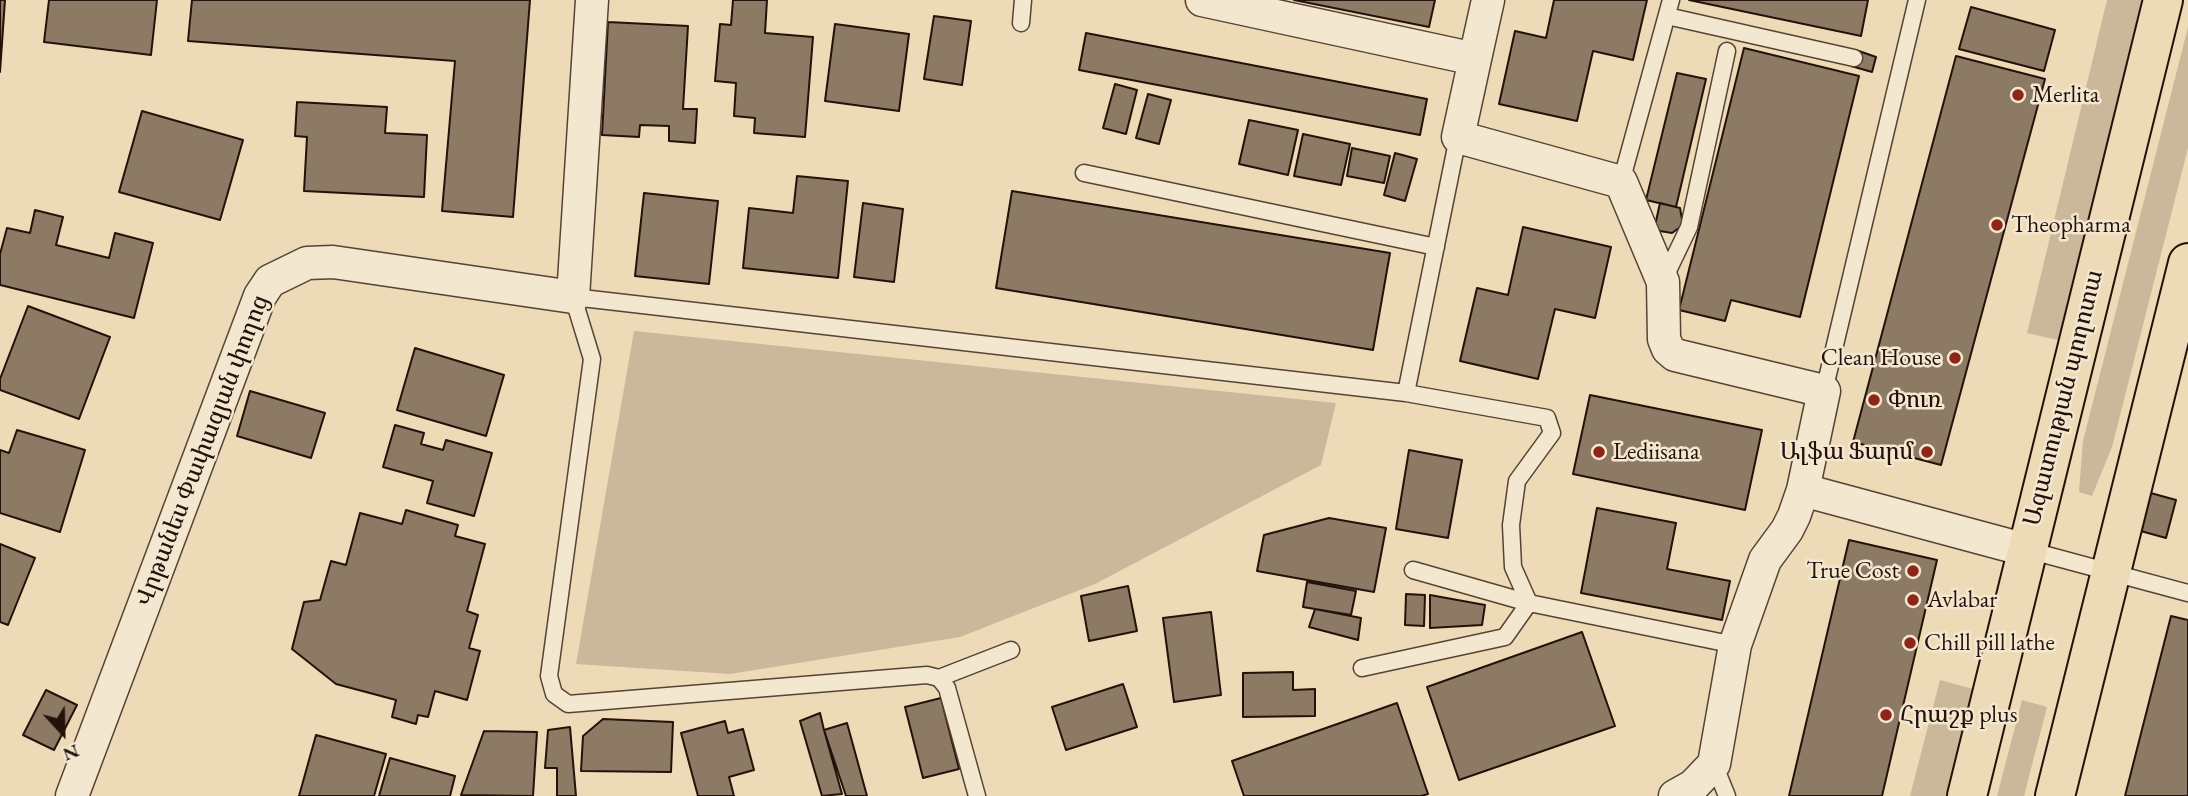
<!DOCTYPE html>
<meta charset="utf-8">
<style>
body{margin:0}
#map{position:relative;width:2188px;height:796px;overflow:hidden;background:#eddab7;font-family:"EB Garamond",serif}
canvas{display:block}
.north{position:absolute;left:28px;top:698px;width:70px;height:70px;-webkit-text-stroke:5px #f3e7d0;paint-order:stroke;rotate:158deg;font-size:19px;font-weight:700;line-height:28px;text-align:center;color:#24110a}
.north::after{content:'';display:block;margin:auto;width:24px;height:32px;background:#24110a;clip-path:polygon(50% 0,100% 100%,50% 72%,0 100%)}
</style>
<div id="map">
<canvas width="2188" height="796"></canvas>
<div class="north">N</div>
</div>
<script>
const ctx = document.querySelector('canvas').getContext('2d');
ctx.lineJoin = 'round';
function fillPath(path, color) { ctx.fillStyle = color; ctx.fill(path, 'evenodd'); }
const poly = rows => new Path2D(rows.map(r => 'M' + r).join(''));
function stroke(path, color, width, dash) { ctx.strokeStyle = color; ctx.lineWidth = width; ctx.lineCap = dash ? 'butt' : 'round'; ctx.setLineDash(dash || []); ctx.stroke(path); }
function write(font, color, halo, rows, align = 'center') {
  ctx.font = font + ' "EB Garamond","Noto Serif Armenian",serif'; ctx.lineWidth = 5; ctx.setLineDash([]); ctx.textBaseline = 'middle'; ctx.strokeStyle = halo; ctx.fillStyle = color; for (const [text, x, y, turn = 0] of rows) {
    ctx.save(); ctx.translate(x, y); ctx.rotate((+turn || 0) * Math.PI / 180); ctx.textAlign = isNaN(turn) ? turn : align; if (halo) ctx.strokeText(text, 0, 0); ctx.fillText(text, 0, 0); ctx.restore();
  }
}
fillPath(poly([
 [2107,0,2153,0,2071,343,2027,333],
 [2188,27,2188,148,2112,447,2092,496,2079,492,2083,441],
 [634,331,1336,403,1321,465,1095,584,960,637,730,674,576,664],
 [1940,680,1980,691,1953,796,1910,796],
 [2022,700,2047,707,2024,796,1997,796]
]), '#cbb89a');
const building = poly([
 [0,0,5,0,0,72,0,0],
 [49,0,157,0,151,55,44,42,49,0],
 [192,0,530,0,513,217,442,211,455,61,188,41,192,0],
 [733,0,767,0,765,33,813,37,805,137,754,133,755,118,734,116,736,83,715,81,720,24,731,25,733,0],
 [1294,0,1435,0,1429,27,1294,0],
 [1554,0,1647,0,1633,60,1593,51,1577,121,1499,104,1515,31,1546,38,1554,0],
 [1689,0,1868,0,1861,36,1689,0],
 [1971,7,2055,30,2044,71,1959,49,1971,7],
 [934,16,971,21,962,85,924,79,934,16],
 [608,22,688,26,683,109,697,109,695,143,669,141,669,126,640,125,639,137,602,135,608,22],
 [835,24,909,34,899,111,825,101,835,24],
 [1086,33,1427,99,1420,135,1079,70,1086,33],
 [1744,48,1859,76,1800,317,1731,300,1725,321,1679,310,1744,48],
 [1856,50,1876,57,1872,72,1851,66,1856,50],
 [1956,56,2045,79,1941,465,1853,442,1956,56],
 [1677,73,1706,79,1676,207,1646,200,1677,73],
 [1115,84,1137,90,1126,134,1103,128,1115,84],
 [1148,94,1171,100,1159,144,1136,138,1148,94],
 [297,102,387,107,385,133,427,135,424,197,304,191,307,137,295,136,297,102],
 [142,111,243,140,220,220,119,192,142,111],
 [1249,120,1298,130,1288,175,1239,164,1249,120],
 [1303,134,1350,144,1341,185,1294,176,1303,134],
 [1352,148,1390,156,1384,183,1347,176,1352,148],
 [1395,153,1417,159,1405,201,1384,195,1395,153],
 [797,176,848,181,838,278,743,268,749,208,793,213,797,176],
 [1012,191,1390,253,1373,350,996,288,1012,191],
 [644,193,718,201,709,284,635,276,644,193],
 [863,203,903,209,894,282,854,277,863,203],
 [1660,203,1680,208,1683,225,1672,233,1654,230,1660,203],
 [35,210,63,217,56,245,109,258,115,233,153,243,134,318,0,285,0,254,7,228,30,233,35,210],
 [1523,227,1611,247,1595,318,1555,309,1538,379,1460,361,1477,288,1508,295,1523,227],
 [28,306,110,337,79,419,0,390,0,379,28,306],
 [415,348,504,375,486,436,397,410,415,348],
 [250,391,325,413,311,458,237,436,250,391],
 [1590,395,1762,430,1745,510,1573,474,1590,395],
 [395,425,424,433,421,444,443,450,446,440,492,453,474,516,427,503,433,481,383,467,395,425],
 [17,430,85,450,60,532,0,513,0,450,9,453,17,430],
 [1409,450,1462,460,1448,538,1396,529,1409,450],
 [2147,492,2176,500,2166,538,2137,530,2147,492],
 [1597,508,1676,523,1667,569,1730,581,1722,620,1581,593,1597,508],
 [406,510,458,525,455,536,485,544,467,611,478,615,469,648,480,651,467,700,435,691,428,717,418,715,416,724,392,717,396,700,336,684,292,649,304,602,320,600,331,561,346,565,360,513,402,524,406,510],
 [1329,518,1386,528,1374,592,1257,571,1264,535,1329,518],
 [1849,540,1937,560,1882,796,1789,796,1849,540],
 [0,544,35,558,8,625,0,622,0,544],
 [1307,582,1356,591,1351,615,1303,607,1307,582],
 [1128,586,1137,631,1089,641,1081,596,1128,586],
 [1406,594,1425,595,1424,626,1405,625,1406,594],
 [1430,595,1485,605,1482,625,1430,628,1430,595],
 [1315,609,1361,618,1358,640,1309,627,1315,609],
 [1211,612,1221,695,1174,702,1163,618,1211,612],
 [2171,616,2188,620,2188,796,2125,796,2171,616],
 [1582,632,1615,726,1459,780,1427,687,1582,632],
 [1293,672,1293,690,1315,689,1315,716,1243,717,1243,673,1293,672],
 [1123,684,1137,727,1066,750,1052,707,1123,684],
 [46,690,77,705,54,750,23,735,46,690],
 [941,698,959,769,923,778,905,707,941,698],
 [1397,703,1428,794,1421,796,1244,796,1232,761,1397,703],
 [820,713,824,730,842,794,822,796,800,721,820,713],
 [603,719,673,722,671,772,581,771,583,736,603,719],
 [725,721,728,733,743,729,754,770,729,777,734,796,698,796,681,733,725,721],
 [847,723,867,796,846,796,824,730,847,723],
 [570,727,576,796,557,796,557,768,545,768,548,730,570,727],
 [484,731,537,732,533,796,461,795,484,731],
 [316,735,386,754,374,796,299,796,316,735],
 [390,758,455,776,450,796,379,796,390,758]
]);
fillPath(building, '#8d7a64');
stroke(building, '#24110a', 2);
const service = poly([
 [1667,16,1854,58],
 [1021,23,1023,0],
 [1084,173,1436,247],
 [1621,182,1671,0],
 [1664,279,1689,227,1727,51],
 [1824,391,1917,0],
 [1406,393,1547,418,1552,433,1517,481,1511,525,1513,567,1529,603],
 [2028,550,2188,593],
 [1413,570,1529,603],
 [1362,668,1505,637,1529,603,1735,645],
 [939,678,1011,650],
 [1714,764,1727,796],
 [977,796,947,688,939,678,927,675,568,704,554,694,549,676,592,359,573,297,1406,393,1458,137]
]);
const minor = poly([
 [1202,0,1475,59,1458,137,1621,182,1663,282,1664,339,1668,349,1675,355,1824,391,1803,490,1794,516,1787,530,1765,560,1735,645,1714,764,1693,786,1675,796],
 [1475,59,1488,0],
 [1803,490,2026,550],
 [72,796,260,296,270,281,307,263,333,262,573,297,592,0]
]);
const primary = poly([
 [1967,796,2163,0],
 [2055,796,2188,263]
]);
stroke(service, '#564335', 19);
stroke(minor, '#564335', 35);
stroke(primary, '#24110a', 42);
stroke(service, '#f3e7d0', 16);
stroke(minor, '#f3e7d0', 32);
stroke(primary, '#eddab7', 38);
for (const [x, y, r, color] of [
 [2018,95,7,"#8f2418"],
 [1997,225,7,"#8f2418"],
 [1955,358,7,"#8f2418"],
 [1874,400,7,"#8f2418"],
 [1599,452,7,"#8f2418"],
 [1927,452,7,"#8f2418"],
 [1913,571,7,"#8f2418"],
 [1913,600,7,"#8f2418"],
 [1910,643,7,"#8f2418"],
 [1886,715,7,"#8f2418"]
]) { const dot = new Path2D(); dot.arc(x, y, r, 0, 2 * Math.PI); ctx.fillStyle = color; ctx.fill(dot); stroke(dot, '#f3e7d0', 2.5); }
write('24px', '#24110a', '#f3e7d0', [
 ["Merlita",2032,95],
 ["Theopharma",2011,225],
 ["Clean House",1941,358,"right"],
 ["Փուռ",1888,400],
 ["Lediisana",1613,452],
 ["Ալֆա Ֆարմ",1913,452,"right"],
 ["True Cost",1899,571,"right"],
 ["Avlabar",1927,600],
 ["Chill pill lathe",1924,643],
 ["Հրաշք plus",1900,715]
], 'left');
write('24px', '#24110a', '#f3e7d0', [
 ["Ազատության պողոտա",2064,398,-76],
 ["Վրթանես Փափազյան փողոց",203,451,-69]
]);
</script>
